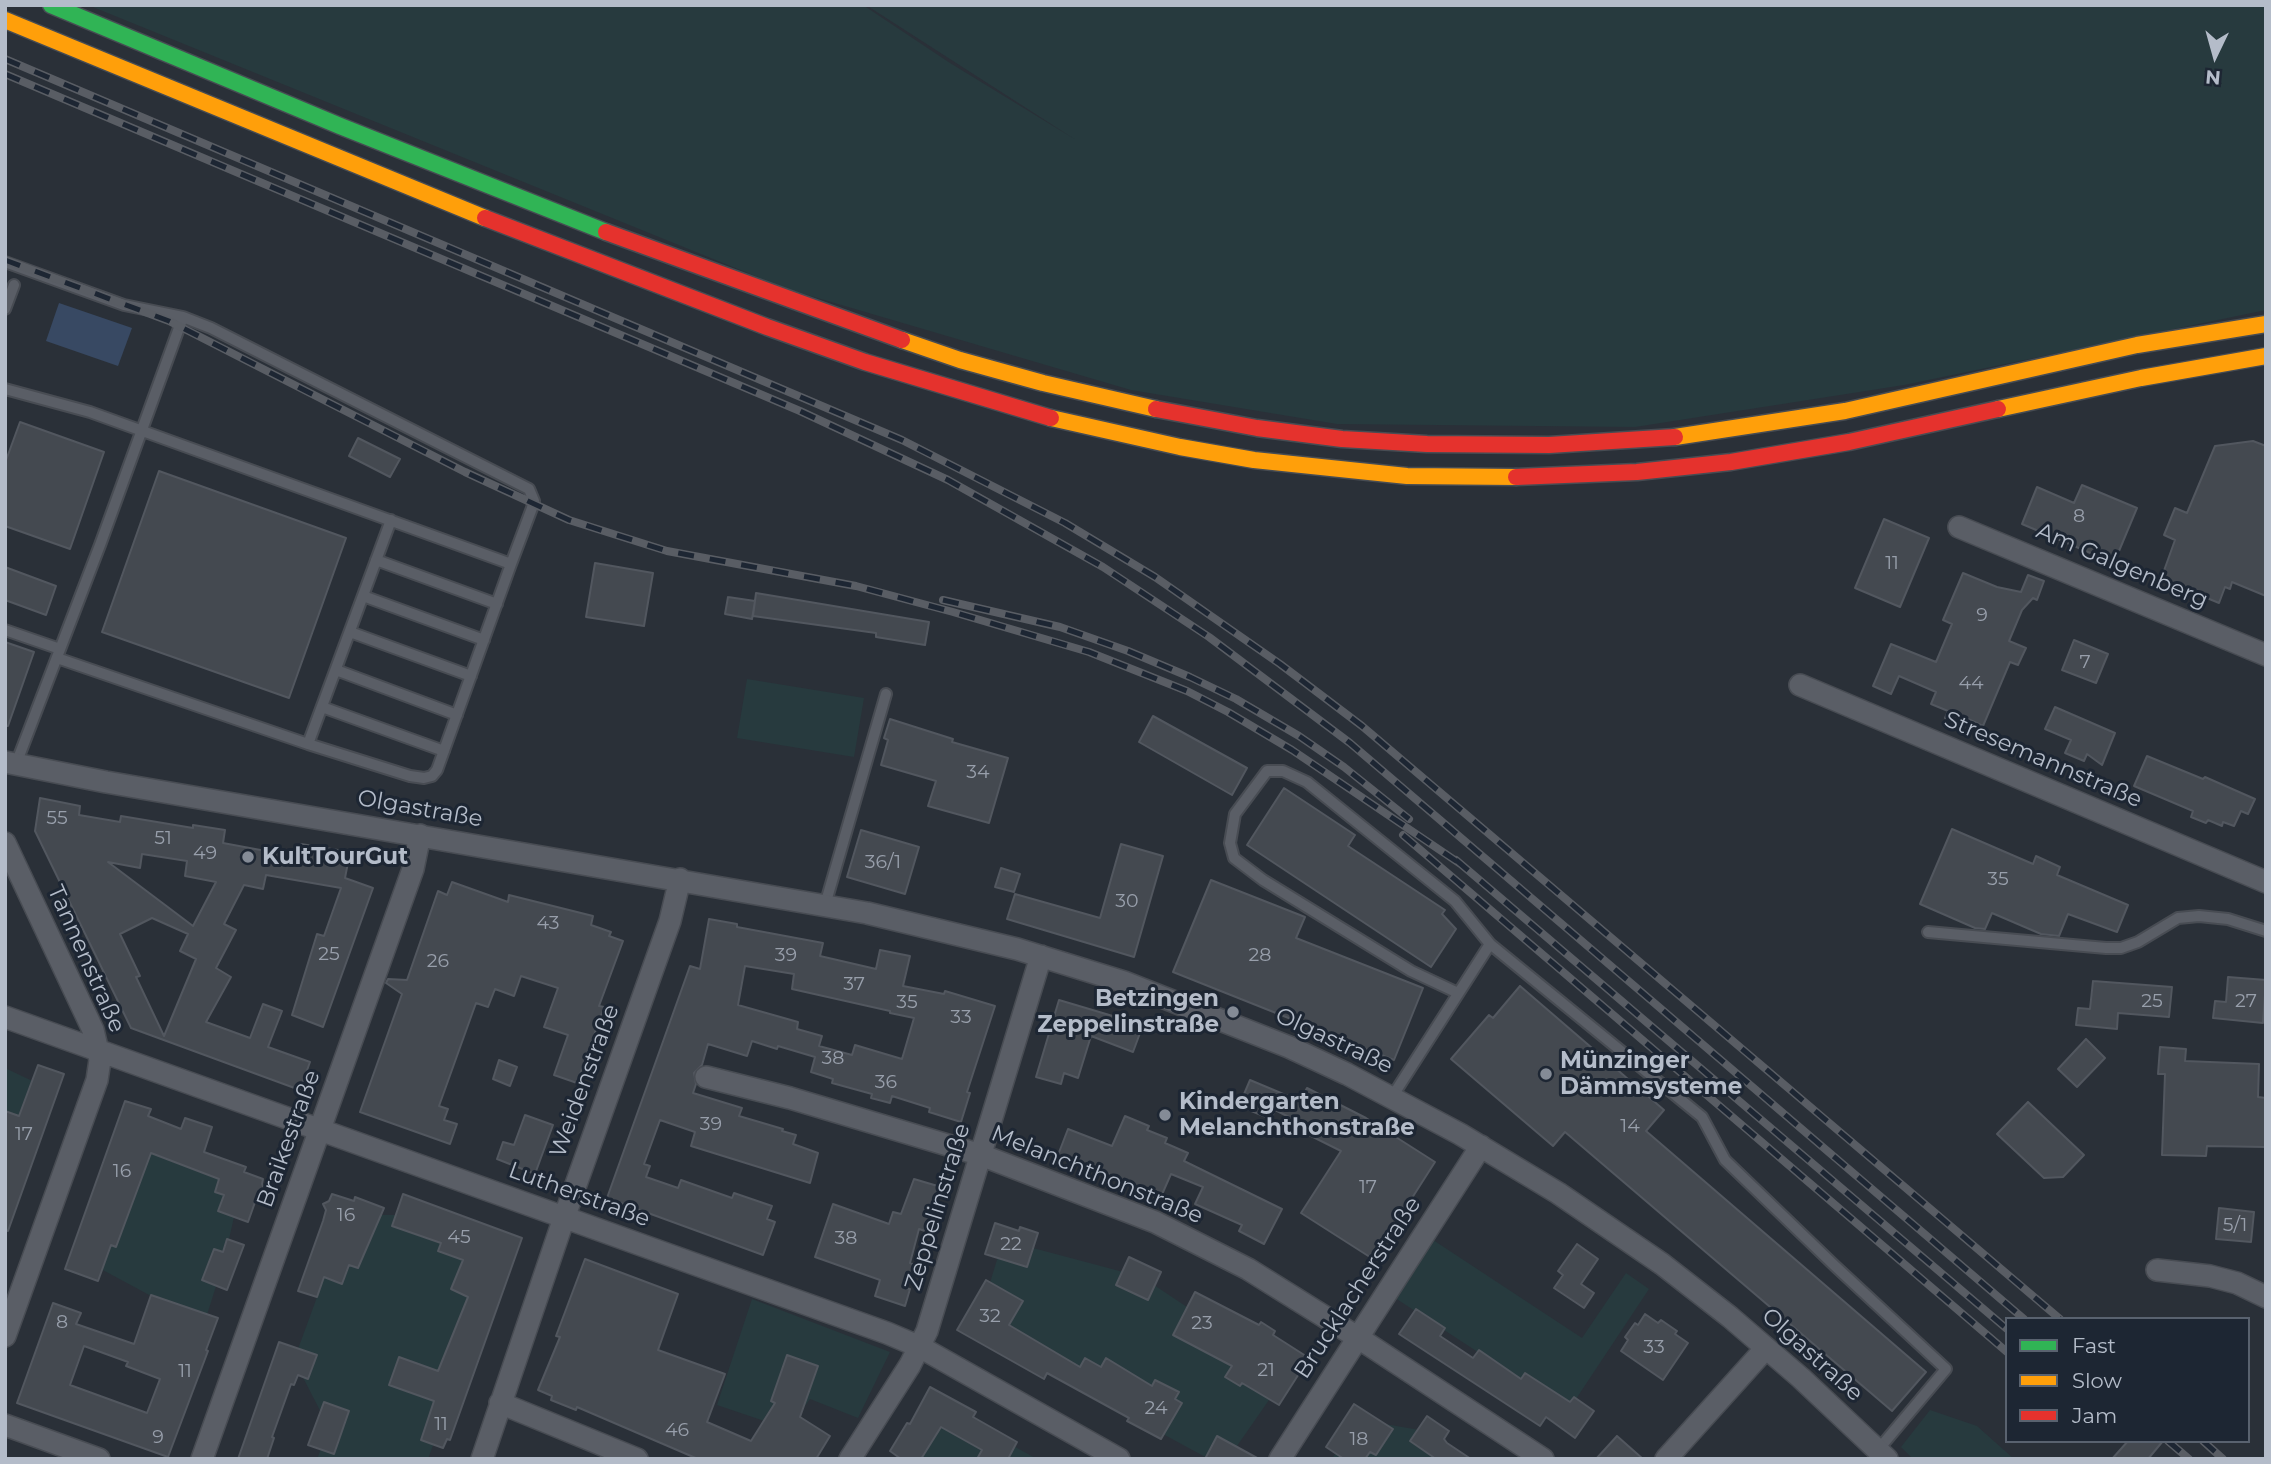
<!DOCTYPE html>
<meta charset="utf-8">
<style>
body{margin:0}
#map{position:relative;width:2271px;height:1464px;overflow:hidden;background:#2a3038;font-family:Montserrat,sans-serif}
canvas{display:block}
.frame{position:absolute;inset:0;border:7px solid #b4bcc9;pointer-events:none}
.legend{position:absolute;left:2005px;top:1317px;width:245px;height:126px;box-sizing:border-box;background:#1d2633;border:2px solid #59626f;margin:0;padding:9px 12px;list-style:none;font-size:21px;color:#b4bcc9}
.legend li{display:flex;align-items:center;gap:14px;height:35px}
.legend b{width:35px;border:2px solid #59626f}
.north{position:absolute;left:2180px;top:21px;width:70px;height:70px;-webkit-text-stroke:5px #1d2633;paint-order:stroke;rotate:185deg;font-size:19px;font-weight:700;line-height:28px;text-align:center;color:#b4bcc9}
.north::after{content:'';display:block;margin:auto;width:24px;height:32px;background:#b4bcc9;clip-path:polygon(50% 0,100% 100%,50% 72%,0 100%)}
</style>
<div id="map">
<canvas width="2271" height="1464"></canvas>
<div class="frame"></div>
<ul class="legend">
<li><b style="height:9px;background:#30b455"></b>Fast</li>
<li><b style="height:9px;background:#ff9f0a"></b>Slow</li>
<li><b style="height:9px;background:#e5322d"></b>Jam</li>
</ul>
<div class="north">N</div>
</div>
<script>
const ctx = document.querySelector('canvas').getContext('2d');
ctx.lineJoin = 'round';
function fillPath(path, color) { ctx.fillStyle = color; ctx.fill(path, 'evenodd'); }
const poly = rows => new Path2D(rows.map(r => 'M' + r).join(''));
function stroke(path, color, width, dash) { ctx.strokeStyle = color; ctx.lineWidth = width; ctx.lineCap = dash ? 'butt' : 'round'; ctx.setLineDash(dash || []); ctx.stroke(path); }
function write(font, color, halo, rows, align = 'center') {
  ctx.font = font + ' Montserrat,sans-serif'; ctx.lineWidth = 6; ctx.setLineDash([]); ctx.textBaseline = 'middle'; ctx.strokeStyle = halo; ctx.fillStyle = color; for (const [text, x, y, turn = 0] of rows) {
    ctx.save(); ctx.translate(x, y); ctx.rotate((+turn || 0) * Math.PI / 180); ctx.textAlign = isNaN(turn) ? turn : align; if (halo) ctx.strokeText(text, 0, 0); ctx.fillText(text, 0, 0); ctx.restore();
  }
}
fillPath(poly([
 [88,5,863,5,950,63,1076,140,866,5,2266,5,2266,310,1904,385,1635,427,1337,424,1131,390,787,289],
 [747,679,864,698,854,757,737,738],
 [5,1068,45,1087,5,1183],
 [134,1117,192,1136,240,1191,224,1261,206,1318,166,1304,86,1261],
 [347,1215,411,1215,505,1248,428,1459,317,1459,329,1428,294,1360],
 [1424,1234,1582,1338,1626,1273,1649,1289,1568,1411,1386,1292],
 [1003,1240,1142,1277,1208,1321,1294,1364,1228,1459,1209,1459,975,1332],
 [752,1299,890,1352,858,1418,810,1399,788,1429,717,1405],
 [934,1402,1037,1459,898,1459],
 [1930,1410,1977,1426,2014,1459,1913,1459,1901,1447],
 [1356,1419,1431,1432,1468,1459,1332,1459]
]), '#273a3e');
fillPath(poly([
 [59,303,132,328,118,366,46,341]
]), '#384963');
const building = poly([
 [20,422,104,452,70,549,5,526,5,463,20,422],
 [358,438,400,459,390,477,349,456,358,438],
 [2253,441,2266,446,2266,596,2232,582,2230,589,2225,587,2219,603,2161,579,2175,540,2164,535,2175,508,2187,513,2215,446,2253,441],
 [159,471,346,538,289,698,102,632,159,471],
 [2082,485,2137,508,2114,563,2022,524,2037,487,2074,503,2082,485],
 [1884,519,1929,538,1900,607,1855,588,1884,519],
 [595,563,653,573,644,626,586,617,595,563],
 [5,567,56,586,46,615,5,600,5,567],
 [1963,573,1997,587,2021,592,2028,575,2044,581,2037,600,2033,598,2022,610,2009,641,2026,648,2018,665,2010,662,1983,726,1966,718,1963,726,1945,718,1948,711,1931,704,1936,692,1899,676,1891,694,1873,686,1891,644,1936,662,1952,624,1943,620,1963,573],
 [756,593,929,622,925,645,876,637,876,633,753,616,756,593],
 [728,597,755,601,752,619,725,614,728,597],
 [2074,640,2108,654,2096,683,2062,670,2074,640],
 [5,642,34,652,8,726,5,726,5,642],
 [2055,707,2115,733,2102,765,2087,754,2084,761,2065,753,2071,740,2045,729,2055,707],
 [1153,716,1247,768,1232,795,1139,742,1153,716],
 [890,719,953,739,952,742,1008,758,989,823,928,806,936,781,881,765,888,740,884,738,890,719],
 [2147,756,2203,779,2205,777,2255,799,2248,814,2241,811,2234,826,2223,822,2222,826,2208,820,2206,823,2191,817,2193,811,2134,786,2147,756],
 [1284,788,1355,835,1348,846,1445,910,1442,914,1456,929,1431,967,1247,845,1284,788],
 [40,798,80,806,79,815,120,822,121,816,193,828,193,825,225,830,223,843,298,857,301,844,350,852,345,878,373,888,323,1027,292,1015,317,934,324,936,341,888,266,875,263,889,244,885,224,924,236,930,216,968,231,977,206,1022,250,1038,263,1004,282,1011,268,1047,310,1062,300,1090,131,1028,35,831,40,798],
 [142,854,187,861,185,876,216,882,193,926,108,862,140,868,142,854],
 [152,918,188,934,180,951,196,959,164,1036,136,977,140,976,120,934,152,918],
 [1952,829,2033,864,2036,856,2060,867,2057,875,2128,905,2117,932,2068,914,2059,936,2041,934,1992,913,1985,929,1975,928,1920,904,1952,829],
 [861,830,919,847,905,894,847,877,861,830],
 [1121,844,1163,856,1134,957,1007,919,1015,894,1100,918,1121,844],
 [1001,868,1020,874,1014,892,995,887,1001,868],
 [1211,880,1305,917,1296,938,1423,988,1394,1060,1173,972,1211,880],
 [452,882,508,902,509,895,593,916,591,925,611,932,609,936,623,941,599,1006,604,1007,577,1083,554,1075,568,1035,544,1027,558,988,521,976,514,996,495,989,488,1007,476,1003,439,1106,448,1109,444,1120,457,1124,450,1144,360,1112,402,994,386,983,388,979,407,980,438,891,447,895,452,882],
 [709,919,737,924,737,927,823,943,820,956,876,969,880,950,910,956,903,986,944,994,945,991,995,1006,967,1092,970,1093,961,1122,929,1112,930,1108,892,1096,890,1103,871,1098,872,1094,832,1083,833,1079,811,1072,815,1057,778,1046,777,1049,752,1041,747,1056,708,1044,702,1065,694,1073,696,1084,693,1093,742,1108,739,1116,783,1129,782,1131,796,1135,793,1144,818,1153,810,1183,691,1146,695,1132,660,1120,644,1164,650,1166,646,1177,678,1188,681,1180,732,1198,734,1193,772,1206,767,1219,775,1222,763,1255,607,1198,690,966,700,969,709,919],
 [745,966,794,974,792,989,890,1011,890,1013,914,1018,902,1059,855,1045,852,1055,819,1046,822,1036,797,1029,798,1022,738,1005,745,966],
 [2228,977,2266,980,2263,1023,2213,1018,2215,1001,2226,1002,2228,977],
 [2093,981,2172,987,2169,1017,2118,1013,2117,1029,2076,1025,2078,1008,2090,1009,2093,981],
 [1520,986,1664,1110,1646,1131,1926,1372,1892,1411,1565,1132,1553,1146,1451,1059,1489,1015,1493,1018,1520,986],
 [1059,1000,1143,1025,1133,1052,1091,1036,1078,1078,1064,1073,1061,1084,1036,1077,1059,1000],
 [2086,1039,2105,1058,2077,1087,2058,1069,2086,1039],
 [2160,1047,2186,1049,2185,1061,2259,1064,2258,1097,2266,1098,2266,1147,2207,1146,2206,1156,2162,1155,2165,1074,2158,1074,2160,1047],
 [499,1060,517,1067,510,1086,493,1079,499,1060],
 [38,1065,64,1074,8,1231,5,1230,5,1111,19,1116,38,1065],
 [1250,1080,1300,1101,1307,1088,1366,1118,1435,1162,1373,1259,1301,1213,1341,1151,1309,1135,1313,1129,1275,1110,1271,1119,1239,1106,1250,1080],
 [125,1101,151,1109,148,1116,181,1129,185,1118,212,1127,204,1152,246,1167,244,1172,263,1179,262,1184,264,1189,259,1191,248,1222,218,1211,224,1195,215,1192,219,1179,151,1153,116,1247,111,1245,98,1281,65,1269,125,1101],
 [2028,1102,2084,1155,2063,1177,2044,1178,1997,1134,2028,1102],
 [525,1115,553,1125,535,1174,497,1159,503,1142,514,1145,525,1115],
 [1125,1116,1149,1126,1147,1130,1167,1138,1165,1143,1188,1153,1184,1161,1282,1209,1264,1244,1239,1231,1242,1225,1195,1204,1203,1187,1171,1174,1160,1199,1108,1177,1109,1174,1058,1155,1068,1129,1112,1146,1125,1116],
 [914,1179,941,1187,928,1232,919,1229,910,1263,915,1265,906,1288,910,1289,905,1306,875,1296,880,1280,815,1257,833,1204,889,1224,893,1212,901,1214,914,1179],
 [332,1194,354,1201,355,1197,384,1208,358,1268,349,1265,342,1284,324,1277,317,1297,298,1291,323,1221,326,1210,323,1204,329,1201,332,1194],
 [403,1194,522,1238,450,1440,447,1439,443,1448,421,1440,434,1401,389,1385,399,1357,438,1371,468,1297,451,1289,463,1260,438,1251,441,1243,392,1226,403,1194],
 [2219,1208,2254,1212,2251,1242,2216,1239,2219,1208],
 [995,1223,1019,1231,1020,1227,1038,1233,1027,1267,985,1254,995,1223],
 [227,1239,244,1245,227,1290,202,1280,214,1249,223,1252,227,1239],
 [1577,1244,1598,1259,1581,1284,1594,1293,1584,1308,1554,1288,1563,1275,1558,1271,1577,1244],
 [1129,1257,1161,1272,1148,1300,1116,1285,1129,1257],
 [585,1259,678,1294,658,1350,725,1374,707,1422,751,1441,775,1403,771,1401,787,1355,818,1366,800,1417,830,1436,816,1459,698,1459,577,1407,576,1410,551,1400,552,1396,538,1390,560,1337,556,1336,585,1259],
 [986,1280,1023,1301,1009,1325,1080,1367,1085,1358,1101,1367,1106,1358,1152,1386,1155,1380,1179,1392,1175,1399,1182,1403,1161,1439,1127,1421,1129,1418,1047,1373,1044,1379,957,1330,986,1280],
 [1195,1292,1259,1325,1261,1322,1275,1331,1273,1335,1309,1358,1279,1405,1242,1383,1240,1386,1225,1377,1232,1366,1173,1335,1195,1292],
 [151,1295,218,1318,206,1350,208,1351,168,1457,17,1403,53,1303,81,1313,76,1324,134,1344,151,1295],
 [84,1346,128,1362,126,1366,160,1379,147,1413,70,1385,84,1346],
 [1416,1309,1445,1328,1440,1336,1473,1358,1479,1350,1521,1379,1525,1373,1570,1402,1574,1397,1594,1411,1575,1438,1546,1417,1540,1426,1399,1334,1416,1309],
 [1645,1314,1658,1323,1661,1320,1677,1331,1675,1334,1688,1343,1663,1380,1621,1351,1628,1340,1625,1337,1635,1323,1638,1325,1645,1314],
 [279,1342,317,1355,308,1379,298,1375,294,1385,291,1384,272,1437,274,1438,267,1459,238,1459,279,1342],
 [930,1387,976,1412,973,1417,1017,1442,1008,1459,977,1459,982,1450,941,1427,921,1459,901,1459,890,1451,907,1423,910,1424,930,1387],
 [324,1402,349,1411,334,1454,308,1445,324,1402],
 [1354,1404,1393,1429,1376,1455,1370,1452,1365,1459,1344,1459,1326,1447,1354,1404],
 [1427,1416,1449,1431,1444,1439,1447,1443,1471,1459,1436,1459,1410,1441,1427,1416],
 [1217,1436,1259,1459,1205,1459,1217,1436],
 [1617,1436,1643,1459,1596,1459,1617,1436],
 [2128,1441,2163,1441,2148,1459,2112,1459,2128,1441]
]);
fillPath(building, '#444950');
stroke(building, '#52575f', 2);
const lane = poly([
 [5,262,124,305,183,317,100,545,16,764],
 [5,309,14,285],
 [183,317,211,328,529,489,534,501,532,508,511,564],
 [5,389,90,412,511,564,437,770,432,776,424,778,410,776,308,744,57,658],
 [376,560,497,604],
 [363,596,484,640],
 [5,630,60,649],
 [350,632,471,676],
 [336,670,457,715],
 [322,707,444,751],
 [308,744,391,520],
 [825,905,886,694],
 [1928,932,2106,948,2121,948,2138,942,2178,918,2199,916,2228,919,2266,931],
 [1458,993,1411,971,1263,880,1234,858,1230,843,1235,814,1267,771,1283,771,1307,782,1455,901,1490,944],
 [1392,1097,1490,944,1702,1117,1725,1160,1835,1266,1946,1369,1878,1450]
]);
const street = poly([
 [1959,527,2266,655],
 [1800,685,2266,882],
 [5,762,106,782,867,913,1017,949,1124,982,1289,1047,1347,1074,1460,1134,1558,1193,1662,1264,1730,1317,1801,1378,1887,1459],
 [5,843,93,1030,100,1060,97,1080,5,1336],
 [5,1017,887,1333,920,1347,1119,1459],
 [706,1077,790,1098,981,1155,1155,1222,1248,1269,1357,1337,1543,1459],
 [2157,1270,2210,1276,2237,1283,2266,1297],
 [500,1403,637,1459],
 [5,1425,99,1459],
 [202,1459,413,869,420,835],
 [482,1459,564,1218,670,921,680,879],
 [850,1459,910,1365,927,1331,1041,956],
 [1280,1459,1481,1146],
 [1666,1459,1766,1348]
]);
const fast = poly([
 [51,5,340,126,606,232]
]);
const slow = poly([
 [5,20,485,218],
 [902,340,960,360,1043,383,1156,409],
 [1998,409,2141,378,2266,356],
 [1051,418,1180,447,1254,460,1407,476,1516,477],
 [1675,437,1845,411,2137,345,2266,324]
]);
const jam = poly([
 [485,218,767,327,865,362,1051,418],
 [606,232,902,340],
 [1156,409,1257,428,1342,439,1427,444,1549,445,1675,437],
 [1516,477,1637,472,1731,462,1849,442,1998,409]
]);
stroke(lane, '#484c53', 14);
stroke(street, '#484c53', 24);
stroke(fast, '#474c53', 19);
stroke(slow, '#474c53', 19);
stroke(jam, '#474c53', 19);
stroke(lane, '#5a5e66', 10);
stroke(street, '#5a5e66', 21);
stroke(fast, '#30b455', 16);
stroke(slow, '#ff9f0a', 16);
stroke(jam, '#e5322d', 16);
const rail = poly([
 [5,59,902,440,1065,523,1155,577,1280,664,1362,726,2060,1319],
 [5,74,800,411,948,480,1103,567,1209,637,1350,743,2024,1319],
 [5,260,169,321,465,472,569,520,667,551,856,586,953,612,1089,652,1187,691,1228,712,1292,750,1462,865],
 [943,600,1060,627,1128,651,1190,677,1236,699,1299,736,1344,767,1409,819],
 [1403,835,2007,1352],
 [1456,860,2007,1329],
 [2168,1441,2189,1459],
 [2203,1441,2223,1459]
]);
stroke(rail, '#595d64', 8);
stroke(rail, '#1d2633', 5, [16]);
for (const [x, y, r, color] of [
 [248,857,7,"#848b96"],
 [1233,1012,7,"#848b96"],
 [1546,1074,7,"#848b96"],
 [1165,1115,7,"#848b96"]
]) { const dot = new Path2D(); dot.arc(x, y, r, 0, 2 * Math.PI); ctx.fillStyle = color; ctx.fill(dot); stroke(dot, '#1d2633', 2.5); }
write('19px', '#989fab', null, [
 ["8",2079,516],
 ["11",1892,563],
 ["9",1982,615],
 ["7",2085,662],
 ["44",1971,683],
 ["34",978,772],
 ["55",57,818],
 ["51",163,838],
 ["49",205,853],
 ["36/1",883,862],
 ["35",1998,879],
 ["30",1127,901],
 ["43",548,923],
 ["25",329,954],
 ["39",786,955],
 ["28",1260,955],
 ["26",438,961],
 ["37",854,984],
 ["25",2152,1001],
 ["27",2246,1001],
 ["35",907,1002],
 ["33",961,1017],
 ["38",833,1058],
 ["36",886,1082],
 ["39",711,1124],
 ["14",1630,1126],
 ["17",24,1134],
 ["16",122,1171],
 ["17",1368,1187],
 ["16",346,1215],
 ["5/1",2235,1225],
 ["45",459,1237],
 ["38",846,1238],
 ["22",1011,1244],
 ["32",990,1316],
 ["8",62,1322],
 ["23",1202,1323],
 ["33",1654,1347],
 ["21",1266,1370],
 ["11",185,1371],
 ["24",1156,1408],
 ["11",441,1424],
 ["46",677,1430],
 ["9",158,1437],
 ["18",1359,1439]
]);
write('23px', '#b4bcc9', '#1d2633', [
 ["Am Galgenberg",2122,566,23],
 ["Stresemannstraße",2043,760,23],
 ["Olgastraße",420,809,10],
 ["Tannenstraße",86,959,66],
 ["Olgastraße",1334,1041,25],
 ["Weidenstraße",585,1081,-70],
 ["Braikestraße",289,1139,-70],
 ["Melanchthonstraße",1097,1175,22],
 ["Lutherstraße",579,1195,20],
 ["Zeppelinstraße",938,1207,-73],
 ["Brucklacherstraße",1358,1288,-57],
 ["Olgastraße",1812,1355,42]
]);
write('bold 23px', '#b4bcc9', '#1d2633', [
 ["KultTourGut",262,857],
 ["Betzingen",1219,999,"right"],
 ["Zeppelinstraße",1219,1025,"right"],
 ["Münzinger",1560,1061],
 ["Dämmsysteme",1560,1087],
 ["Kindergarten",1179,1102],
 ["Melanchthonstraße",1179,1128]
], 'left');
</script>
